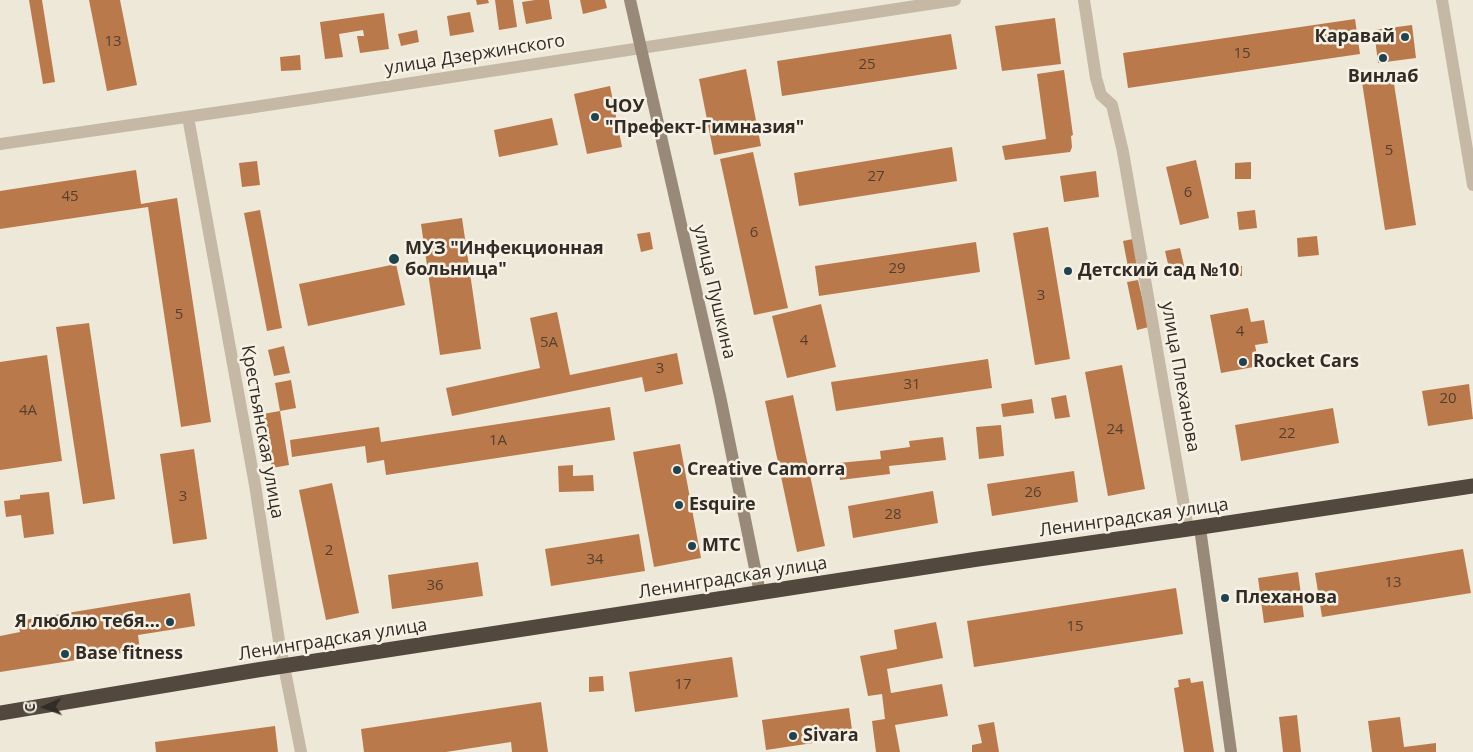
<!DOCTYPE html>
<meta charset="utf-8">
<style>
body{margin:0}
#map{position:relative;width:1473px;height:752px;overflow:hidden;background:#eee8d9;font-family:"Open Sans",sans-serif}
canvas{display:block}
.north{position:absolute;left:20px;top:682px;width:50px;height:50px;-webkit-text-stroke:4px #f6f1e4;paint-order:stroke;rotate:268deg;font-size:14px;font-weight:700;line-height:20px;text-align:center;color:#322c26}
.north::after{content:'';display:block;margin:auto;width:18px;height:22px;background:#322c26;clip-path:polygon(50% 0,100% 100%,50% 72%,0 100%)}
</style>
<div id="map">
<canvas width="1473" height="752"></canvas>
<div class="north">С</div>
</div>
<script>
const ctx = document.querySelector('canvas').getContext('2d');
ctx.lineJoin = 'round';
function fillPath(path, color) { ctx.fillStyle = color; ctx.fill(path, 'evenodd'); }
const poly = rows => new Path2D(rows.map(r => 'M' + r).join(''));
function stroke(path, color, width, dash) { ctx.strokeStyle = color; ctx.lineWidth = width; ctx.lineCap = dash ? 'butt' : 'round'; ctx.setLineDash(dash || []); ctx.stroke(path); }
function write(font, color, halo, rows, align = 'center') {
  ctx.font = font + ' "Open Sans",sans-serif'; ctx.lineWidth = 5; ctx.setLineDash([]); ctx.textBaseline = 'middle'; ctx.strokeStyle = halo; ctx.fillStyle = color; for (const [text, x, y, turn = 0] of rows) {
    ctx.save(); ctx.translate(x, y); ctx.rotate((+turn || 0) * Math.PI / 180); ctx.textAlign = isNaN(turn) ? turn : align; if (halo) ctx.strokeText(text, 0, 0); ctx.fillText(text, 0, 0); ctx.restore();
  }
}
fillPath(poly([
 [29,0,42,0,55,82,43,84],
 [89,0,120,0,137,85,107,91],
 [476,0,488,0,489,3,477,5],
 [495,0,513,0,517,27,499,30],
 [535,0,549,0,552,19,526,24,522,2],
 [580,0,605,0,607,8,583,14],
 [470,12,474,32,450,36,447,16],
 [384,13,389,49,360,53,357,36,364,36,363,30,339,34,343,57,325,59,320,22],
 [1055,18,1061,64,1002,71,995,26],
 [1355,19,1360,54,1128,88,1123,53],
 [1412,25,1416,58,1378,63,1374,30],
 [417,30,419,42,401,46,398,34],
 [951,34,957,69,782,96,777,61],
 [300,55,301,70,281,71,280,57],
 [746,69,761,146,714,155,699,79],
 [1064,70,1073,135,1071,136,1072,147,1070,152,1005,160,1002,146,1046,139,1037,74],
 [1392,71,1416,225,1385,230,1361,76],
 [610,86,622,147,587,154,574,94],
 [552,118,558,145,499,157,494,130],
 [952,147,957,181,799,206,794,173],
 [753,152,788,308,754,315,720,159],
 [1196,160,1209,218,1180,225,1166,167],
 [257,161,260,185,242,187,239,163],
 [1251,162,1251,179,1235,179,1235,163],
 [136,170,141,204,177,198,211,422,181,427,148,207,0,229,0,191],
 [1096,171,1099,197,1064,202,1060,176],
 [260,210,282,328,267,331,244,213],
 [1255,210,1257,228,1239,230,1237,212],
 [462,218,481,349,440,355,421,224],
 [1048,227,1070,359,1035,365,1013,233],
 [650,232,653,249,641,252,637,234],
 [1317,236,1319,255,1298,257,1297,238],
 [1133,239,1137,265,1128,267,1123,241],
 [976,242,980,272,819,296,815,266],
 [1180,248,1186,274,1171,277,1165,251],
 [396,264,405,305,308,326,299,284],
 [1242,266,1242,276,1224,276,1224,267],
 [1138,280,1149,327,1137,330,1127,282],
 [821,304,836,367,787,378,772,316],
 [1248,308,1251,322,1264,320,1268,343,1255,345,1259,366,1221,373,1210,315],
 [557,312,570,375,677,353,683,384,645,392,642,377,452,416,446,388,540,368,530,318],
 [89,323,115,499,83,504,56,327],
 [284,346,290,373,274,376,268,350],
 [47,355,62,461,0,470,0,362],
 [988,359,992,388,836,411,831,382],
 [1122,365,1145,489,1108,496,1085,372],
 [291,380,296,408,280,411,275,383],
 [1469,384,1473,419,1428,426,1422,391],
 [793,395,825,546,797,552,765,401],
 [1066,395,1070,417,1055,419,1051,398],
 [1032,399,1034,413,1003,417,1001,404],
 [610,407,615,440,386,475,384,460,367,463,365,446,292,457,290,440,379,427,381,442],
 [1333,408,1339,443,1241,461,1235,425],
 [280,411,289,465,272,468,263,414],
 [1001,425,1004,456,979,459,976,427],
 [943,437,946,460,889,466,890,474,840,480,838,463,881,459,880,451,910,447,909,441],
 [680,444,701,558,654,567,633,452],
 [194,449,207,539,173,544,160,454],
 [573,465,573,476,593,475,594,491,559,492,558,466],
 [1074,471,1078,502,992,516,987,484],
 [332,483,359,613,326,620,299,490],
 [933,491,938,523,853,538,848,506],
 [49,492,54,534,24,538,21,515,6,517,4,501,20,499,20,495],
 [639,534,645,571,551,586,545,549],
 [1463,549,1471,593,1322,617,1315,573],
 [478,562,483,596,392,609,388,575],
 [1298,572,1304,617,1264,623,1258,578],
 [1176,588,1183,634,974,667,967,621],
 [190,593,195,626,138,635,140,650,0,672,0,636,20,632,18,621],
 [936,622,943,658,887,669,891,693,942,684,948,716,895,725,900,752,876,752,872,721,885,719,882,694,868,696,860,656,897,649,894,630],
 [732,657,738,697,635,712,629,672],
 [603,676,604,691,589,692,589,677],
 [1190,678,1191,683,1203,681,1214,752,1184,752,1174,688,1179,687,1178,680],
 [541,702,548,752,512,752,511,742,446,752,364,752,361,729],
 [849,708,853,737,766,750,762,720],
 [1297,715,1301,752,1283,752,1279,717],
 [1400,717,1404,747,1436,743,1436,752,1372,752,1368,721],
 [994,722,999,752,972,752,972,745,982,743,978,725],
 [275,726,278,752,156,752,155,742]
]), '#ba794b');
stroke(poly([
 [1084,0,1096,78,1101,95,1112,105,1123,152,1188,529],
 [1442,0,1473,185],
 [188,117,255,485,279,641,301,752],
 [0,144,248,108,955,0]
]), '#c5b9a6', 12);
stroke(poly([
 [630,0,720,396,760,593],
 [1200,528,1231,752]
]), '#988978', 12);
stroke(poly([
 [0,713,257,670,978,559,1188,529,1473,486]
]), '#52483e', 15);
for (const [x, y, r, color] of [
 [1405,37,5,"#20444f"],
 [1383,58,5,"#20444f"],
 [595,117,5,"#20444f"],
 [394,259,6,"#20444f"],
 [1068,271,5,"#20444f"],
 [1243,362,5,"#20444f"],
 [677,470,5,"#20444f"],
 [679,505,5,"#20444f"],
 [692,546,5,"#20444f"],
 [1225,598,5,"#20444f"],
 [170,622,5,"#20444f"],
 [65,654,5,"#20444f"],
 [793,736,5,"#20444f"]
]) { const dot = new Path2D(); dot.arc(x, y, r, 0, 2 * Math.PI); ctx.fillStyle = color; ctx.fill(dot); stroke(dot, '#f6f1e4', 2); }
write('15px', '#543f2f', null, [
 ["13",113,42],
 ["15",1242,54],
 ["25",867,65],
 ["5",1389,151],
 ["27",876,177],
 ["6",1188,193],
 ["45",70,197],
 ["6",754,233],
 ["29",897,269],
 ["3",1041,296],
 ["5",179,315],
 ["4",1240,332],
 ["4",804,341],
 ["5А",549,343],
 ["3",660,369],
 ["31",912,385],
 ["20",1448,399],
 ["4А",28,411],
 ["24",1115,430],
 ["22",1287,434],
 ["1А",498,441],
 ["26",1033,493],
 ["3",183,497],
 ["28",893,515],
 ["2",329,551],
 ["34",595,560],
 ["13",1393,583],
 ["36",435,586],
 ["15",1075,627],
 ["17",683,685]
]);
write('bold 18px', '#322c26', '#f6f1e4', [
 ["Каравай",1395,37,"right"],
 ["Винлаб",1383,77,"center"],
 ["ЧОУ",605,107],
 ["\"Префект-Гимназия\"",605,128],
 ["МУЗ \"Инфекционная",405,249],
 ["больница\"",405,270],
 ["Детский сад №10",1078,271],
 ["Rocket Cars",1253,362],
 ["Creative Camorra",687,470],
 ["Esquire",689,505],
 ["МТС",702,546],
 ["Плеханова",1235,598],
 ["Я люблю тебя...",160,622,"right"],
 ["Base fitness",75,654],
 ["Sivara",803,736]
], 'left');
write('18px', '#322c26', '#f6f1e4', [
 ["улица Дзержинского",475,55,-9],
 ["улица Пушкина",714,292,77],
 ["улица Плеханова",1180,377,80],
 ["Крестьянская улица",262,432,80],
 ["Ленинградская улица",1134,518,-8],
 ["Ленинградская улица",733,578,-9],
 ["Ленинградская улица",333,640,-9]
]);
</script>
